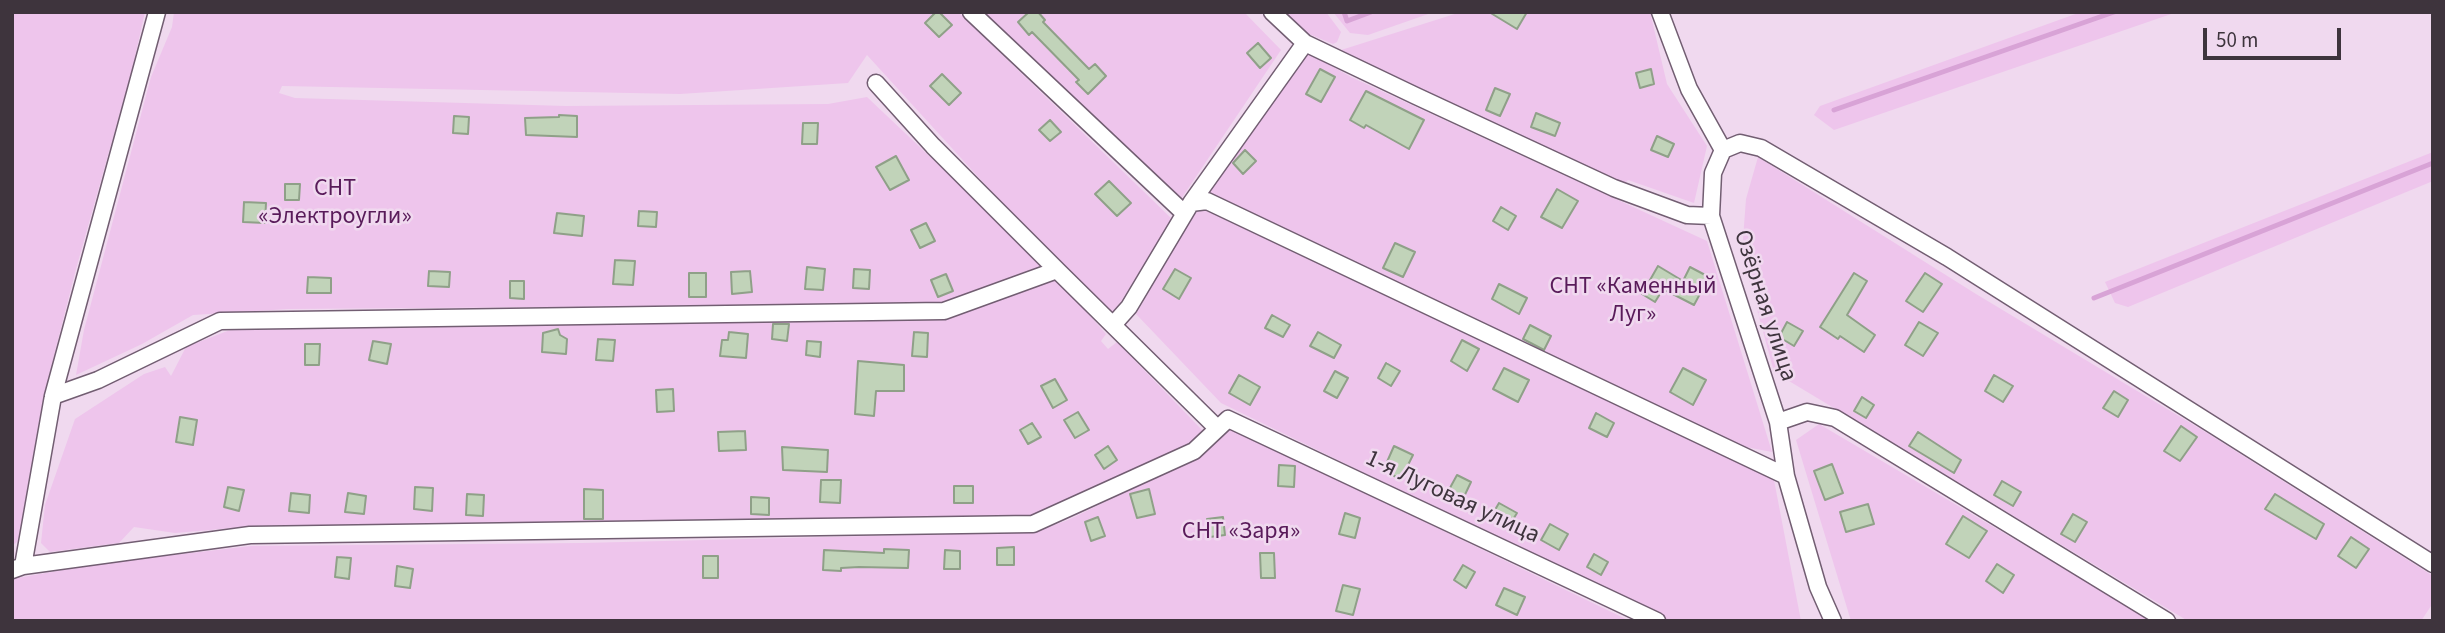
<!DOCTYPE html>
<meta charset="utf-8">
<style>
body{margin:0}
#map{position:relative;width:2445px;height:633px;overflow:hidden;background:#f0d9ef;font-family:"Source Sans 3",sans-serif}
canvas{display:block}
.frame{position:absolute;inset:0;border:14px solid #3e343d;pointer-events:none}
.scale{position:absolute;left:2203px;top:28px;width:138px;height:32px;box-sizing:border-box;border:4px solid #3e343d;border-top:0;padding-left:9px;font-size:21px;line-height:24px;white-space:nowrap;color:#3e343d;-webkit-text-stroke:5px #f0d9ef;paint-order:stroke}
</style>
<div id="map">
<canvas width="2445" height="633"></canvas>
<div class="frame"></div>
<div class="scale">50 m</div>
</div>
<script>
const g = document.querySelector('canvas').getContext('2d');
g.lineJoin = 'round';
function fillPath(path, color) { g.fillStyle = color; g.fill(path, 'evenodd'); }
const toPath = rows => new Path2D(rows.map(r => 'M' + r).join(''));
function stroke(path, color, width, dash) { g.strokeStyle = color; g.lineWidth = width; g.lineCap = dash ? 'butt' : 'round'; g.setLineDash(dash || []); g.stroke(path); }
function drawText(font, color, halo, rows, align = 'center') {
  g.font = font + ' "Source Sans 3",sans-serif'; g.lineWidth = 5; g.setLineDash([]); g.textBaseline = 'middle'; g.strokeStyle = halo; g.fillStyle = color; for (const [text, x, y, turn = 0] of rows) {
    g.save(); g.translate(x, y); g.rotate((+turn || 0) * Math.PI / 180); g.textAlign = isNaN(turn) ? turn : align; if (halo) g.strokeText(text, 0, 0); g.fillText(text, 0, 0); g.restore();
  }
}
fillPath(toPath([
 [12,12,145,12,132,70,76,269,43,399,18,541,12,546],
 [174,12,958,12,1172,219,1112,316,1053,259,867,55,848,83,680,94,282,86,279,93,295,98,566,106,828,104,867,97,1002,225,1040,266,937,304,288,309,193,315,142,344,76,375,84,330,151,77,172,27],
 [981,12,1244,12,1281,50,1181,199],
 [1280,12,1326,12,1341,32,1337,42,1333,44,1297,29],
 [1333,12,1434,12,1368,35,1350,33],
 [1461,12,1650,12,1667,84,1707,146,1694,203,1628,180,1624,184,1509,133,1338,51],
 [2081,12,2177,12,1834,130,1814,115,1820,106],
 [1305,51,1351,77,1707,241,1772,452,1725,443,1209,193],
 [2433,152,2433,181,2128,307,2115,303,2105,282],
 [1758,157,1976,294,2207,433,2433,576,2433,603,2421,621,2188,621,1774,372,1746,269,1743,239,1746,199],
 [1202,209,1629,409,1774,480,1801,621,1668,621,1221,403,1136,314,1194,214],
 [1057,278,1106,334,1101,341,1108,349,1117,342,1202,430,1193,442,1030,519,256,526,175,533,134,527,119,543,50,552,41,543,45,505,75,419,144,374,165,367,171,376,186,347,230,330,769,318,937,320],
 [1819,424,1926,487,2153,621,1851,621,1796,440],
 [1226,426,1630,621,12,621,12,579,96,564,251,546,582,543,1035,532,1068,520,1197,457]
]), '#eec5ec');
stroke(toPath([
 [1344,12,1347,21,1371,12],
 [1834,110,2114,12],
 [2094,298,2433,163]
]), '#d8a3d6', 5);
const building = toPath([
 [936,12,939,12,952,25,939,37,925,23,936,12],
 [1029,12,1038,12,1045,20,1043,22,1089,69,1095,64,1106,76,1088,94,1076,82,1079,80,1032,32,1029,35,1018,22,1029,12],
 [1489,12,1527,12,1517,29,1489,12],
 [1258,43,1271,58,1260,68,1247,53,1258,43],
 [1320,69,1335,77,1321,102,1306,94,1320,69],
 [1651,69,1654,84,1640,88,1636,73,1651,69],
 [942,74,961,93,949,105,930,86,942,74],
 [1495,88,1510,94,1500,116,1486,110,1495,88],
 [1366,91,1424,120,1409,149,1366,125,1364,128,1350,120,1366,91],
 [1536,113,1560,123,1555,136,1531,127,1536,113],
 [559,115,577,116,577,137,526,135,525,118,559,117,559,115],
 [454,116,469,117,468,134,453,133,454,116],
 [1050,120,1061,132,1050,141,1039,130,1050,120],
 [803,123,818,123,817,144,802,144,803,123],
 [1657,136,1674,144,1668,157,1651,150,1657,136],
 [1245,150,1256,161,1243,174,1233,163,1245,150],
 [896,156,909,180,890,190,876,167,896,156],
 [1109,181,1131,203,1117,216,1095,194,1109,181],
 [285,184,300,184,299,200,285,200,285,184],
 [1557,189,1578,201,1562,228,1541,217,1557,189],
 [244,202,266,203,265,223,243,222,244,202],
 [1501,207,1516,216,1508,230,1493,221,1501,207],
 [639,211,657,212,656,227,638,226,639,211],
 [557,213,584,216,582,236,554,233,557,213],
 [926,223,935,241,920,248,911,230,926,223],
 [1395,243,1415,252,1403,277,1383,268,1395,243],
 [615,260,635,261,633,285,613,284,615,260],
 [1658,266,1683,281,1690,267,1709,277,1694,305,1663,289,1655,302,1642,294,1658,266],
 [807,267,825,269,823,290,805,289,807,267],
 [854,269,870,270,869,289,853,288,854,269],
 [1175,269,1191,278,1179,299,1163,289,1175,269],
 [429,271,450,272,449,287,428,286,429,271],
 [750,271,752,292,732,294,731,272,750,271],
 [689,273,706,273,706,297,689,297,689,273],
 [1854,273,1867,281,1847,315,1875,335,1864,352,1840,336,1838,339,1820,327,1854,273],
 [1925,273,1942,284,1923,312,1906,301,1925,273],
 [946,274,953,291,938,297,931,280,946,274],
 [308,277,331,278,331,293,307,293,308,277],
 [510,281,524,281,524,299,510,298,510,281],
 [1499,284,1527,298,1519,314,1492,299,1499,284],
 [1272,315,1290,325,1283,337,1265,328,1272,315],
 [1787,322,1803,331,1794,346,1779,337,1787,322],
 [1919,322,1938,333,1923,356,1905,345,1919,322],
 [773,324,789,324,787,341,772,339,773,324],
 [1530,325,1551,336,1544,350,1523,339,1530,325],
 [558,329,560,335,567,339,566,354,542,352,543,333,558,329],
 [729,332,748,334,746,358,720,356,722,340,728,340,729,332],
 [914,332,928,333,927,357,912,356,914,332],
 [1318,332,1341,345,1334,358,1310,346,1318,332],
 [598,339,615,340,613,361,596,360,598,339],
 [1462,340,1479,349,1467,371,1451,361,1462,340],
 [373,341,391,344,387,364,369,360,373,341],
 [807,341,821,342,820,357,806,355,807,341],
 [305,344,320,344,319,365,305,365,305,344],
 [858,361,904,365,904,391,876,391,874,416,855,414,858,361],
 [1386,363,1400,371,1391,386,1378,378,1386,363],
 [1504,368,1529,380,1518,402,1493,389,1504,368],
 [1683,368,1706,380,1693,405,1670,392,1683,368],
 [1335,371,1348,378,1337,398,1324,391,1335,371],
 [1239,375,1260,387,1250,405,1229,393,1239,375],
 [1994,375,2013,386,2003,402,1985,391,1994,375],
 [1055,379,1067,400,1053,408,1041,386,1055,379],
 [673,389,674,411,657,412,656,390,673,389],
 [2114,391,2128,400,2118,417,2103,408,2114,391],
 [1862,397,1874,405,1866,418,1854,411,1862,397],
 [1078,412,1089,430,1075,438,1064,420,1078,412],
 [1596,413,1614,423,1607,437,1589,428,1596,413],
 [180,417,197,420,193,445,176,442,180,417],
 [1032,423,1041,437,1028,444,1020,430,1032,423],
 [2181,426,2197,437,2180,461,2164,451,2181,426],
 [745,431,746,450,719,451,718,432,745,431],
 [1918,432,1961,460,1954,473,1909,446,1918,432],
 [1108,446,1117,460,1104,469,1095,455,1108,446],
 [1394,446,1413,455,1401,479,1383,471,1394,446],
 [782,447,828,450,827,472,783,470,782,447],
 [1832,464,1843,493,1825,500,1814,471,1832,464],
 [1279,465,1295,466,1294,487,1278,486,1279,465],
 [1457,475,1471,482,1460,505,1445,497,1457,475],
 [821,480,841,480,840,503,820,502,821,480],
 [2002,481,2021,492,2013,506,1994,495,2002,481],
 [954,486,973,486,973,503,954,503,954,486],
 [228,487,244,490,239,511,224,507,228,487],
 [415,487,433,488,432,511,414,509,415,487],
 [584,489,603,490,603,519,584,519,584,489],
 [1149,489,1155,514,1137,518,1130,494,1149,489],
 [291,493,310,495,309,513,289,511,291,493],
 [348,493,366,496,364,514,345,512,348,493],
 [467,494,484,495,483,516,466,515,467,494],
 [2275,494,2324,524,2316,539,2265,509,2275,494],
 [751,497,769,498,769,515,751,514,751,497],
 [1499,503,1517,513,1509,526,1492,515,1499,503],
 [1868,504,1874,524,1846,532,1840,512,1868,504],
 [1345,513,1360,518,1355,538,1339,534,1345,513],
 [2073,514,2087,522,2075,542,2061,534,2073,514],
 [1963,516,1987,531,1969,558,1946,544,1963,516],
 [1098,517,1105,536,1091,541,1085,522,1098,517],
 [1223,517,1225,535,1210,537,1207,519,1223,517],
 [1550,524,1568,534,1559,550,1541,540,1550,524],
 [2351,537,2369,549,2356,568,2338,556,2351,537],
 [1014,547,1014,565,997,565,997,548,1014,547],
 [884,549,909,550,908,568,859,567,841,568,841,571,823,570,824,550,884,553,884,549],
 [945,550,960,551,960,569,944,569,945,550],
 [1260,553,1274,553,1275,578,1261,578,1260,553],
 [1594,554,1608,562,1601,575,1587,567,1594,554],
 [703,556,718,556,718,578,703,578,703,556],
 [337,557,351,558,349,579,335,577,337,557],
 [1997,564,2014,575,2003,593,1986,581,1997,564],
 [1463,565,1475,572,1466,588,1454,580,1463,565],
 [397,566,413,569,410,588,395,586,397,566],
 [1343,585,1360,589,1353,615,1336,611,1343,585],
 [1504,588,1525,597,1517,615,1496,605,1504,588]
]);
fillPath(building, '#c1d3b9');
stroke(building, '#8fa088', 2);
const street = toPath([
 [971,12,1184,213],
 [1272,12,1305,43,1416,96,1614,188,1687,215,1711,216],
 [1660,12,1689,89,1723,150],
 [876,83,933,146,1057,270],
 [1723,150,1740,143,1761,148,1947,257,2433,564],
 [1723,150,1713,173,1711,216,1778,422,1786,476,1818,587,1833,621],
 [1191,203,1305,43],
 [1113,325,1129,307,1191,203,1207,201,1786,476],
 [53,396,98,380,220,321,944,311,1057,270,1216,427],
 [1778,422,1807,412,1835,418,2167,621],
 [23,566,250,535,1033,524,1194,451,1228,419,1657,621],
 [12,570,23,566,53,396,157,12]
]);
stroke(street, '#725e72', 19);
stroke(street, '#fff', 16);
drawText('24px', '#591b5a', '#f0d9ef', [
 ["СНТ",335,190],
 ["«Электроугли»",335,218],
 ["СНТ «Каменный",1633,288],
 ["Луг»",1633,316],
 ["СНТ «Заря»",1241,533]
]);
drawText('24px', '#3e343d', '#f0d9ef', [
 ["Озёрная улица",1764,306,72],
 ["1-я Луговая улица",1452,498,25]
]);
</script>
